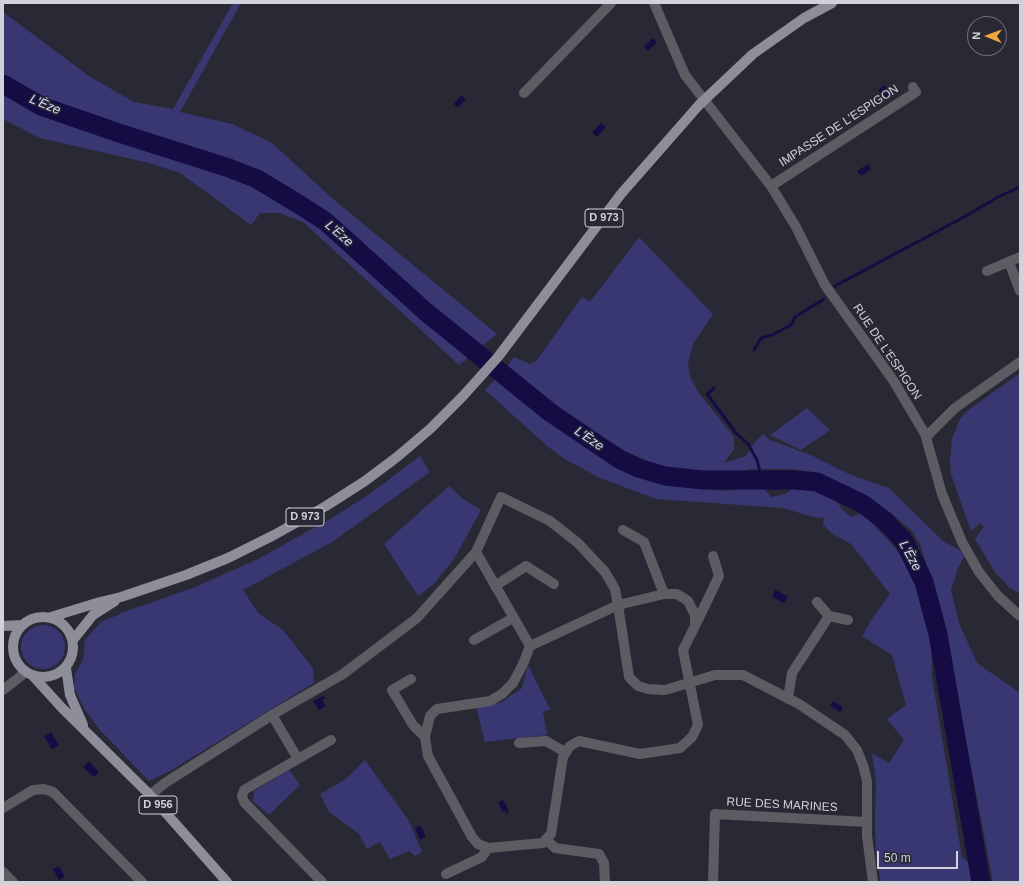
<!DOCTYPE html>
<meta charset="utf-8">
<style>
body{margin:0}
#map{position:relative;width:1023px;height:885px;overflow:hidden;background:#282934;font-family:Helvetica,sans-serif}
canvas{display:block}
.frame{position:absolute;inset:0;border:4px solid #d1d2d9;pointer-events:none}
.north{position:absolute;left:967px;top:16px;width:40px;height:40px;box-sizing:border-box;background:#282934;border:1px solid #6c6d76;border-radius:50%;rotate:271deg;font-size:11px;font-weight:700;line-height:16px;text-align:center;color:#d1d2d9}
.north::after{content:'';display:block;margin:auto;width:14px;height:18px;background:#f0a63f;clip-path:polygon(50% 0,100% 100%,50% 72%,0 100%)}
.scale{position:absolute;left:877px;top:851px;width:81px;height:18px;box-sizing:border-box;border:2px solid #d1d2d9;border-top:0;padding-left:5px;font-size:12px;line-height:14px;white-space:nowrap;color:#d1d2d9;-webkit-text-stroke:3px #282934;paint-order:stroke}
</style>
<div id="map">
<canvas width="1023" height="885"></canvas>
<div class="frame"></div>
<div class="north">N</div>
<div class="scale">50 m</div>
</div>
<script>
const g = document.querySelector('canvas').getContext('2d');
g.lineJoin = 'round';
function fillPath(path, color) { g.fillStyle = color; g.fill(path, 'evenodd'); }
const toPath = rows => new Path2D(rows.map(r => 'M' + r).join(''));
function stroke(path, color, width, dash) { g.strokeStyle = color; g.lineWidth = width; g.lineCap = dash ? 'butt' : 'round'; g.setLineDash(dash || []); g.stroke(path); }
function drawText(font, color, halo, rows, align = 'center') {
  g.font = font + ' Helvetica,sans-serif'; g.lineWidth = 3; g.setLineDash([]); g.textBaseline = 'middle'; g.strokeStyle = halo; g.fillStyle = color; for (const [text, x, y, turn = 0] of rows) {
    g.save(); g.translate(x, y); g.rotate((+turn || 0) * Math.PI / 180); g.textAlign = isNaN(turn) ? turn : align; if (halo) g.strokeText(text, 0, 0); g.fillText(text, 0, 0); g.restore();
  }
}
fillPath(toPath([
 [233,3,241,3,180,112,232,124,272,143,333,199,497,334,459,365,303,222,279,213,260,213,251,225,180,173,149,163,40,138,3,119,3,12,89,76,134,102,173,109],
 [639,237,713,314,693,344,688,363,690,377,699,393,734,437,734,449,724,463,746,456,753,444,763,434,770,440,811,455,851,475,889,488,943,541,961,551,964,557,958,568,951,590,959,623,977,663,1020,693,1020,882,993,882,940,605,920,544,911,530,891,513,848,486,812,472,792,469,751,469,706,477,689,476,662,467,627,452,596,433,505,369,514,357,530,364,536,361,582,297,590,302],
 [1020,373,1020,594,1009,587,995,572,975,539,984,527,980,523,971,531,951,474,950,460,952,439,960,419,967,411],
 [497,377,592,449,627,470,670,483,723,491,763,487,771,497,785,494,794,487,815,487,834,498,843,510,851,517,862,513,892,544,906,562,920,589,931,641,932,678,962,857,968,862,972,882,881,882,876,859,875,820,876,782,872,753,889,763,904,740,887,719,906,705,892,655,862,636,873,617,890,594,851,544,833,534,823,525,824,518,813,517,783,508,656,499,600,478,566,460,547,446,485,390],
 [807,408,830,430,801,450,770,435],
 [420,456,430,472,332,542,243,590,258,613,283,630,313,668,314,683,170,771,149,781,100,730,85,710,74,688,75,674,83,660,85,640,101,622,127,611,195,587,258,559,332,518,371,493],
 [449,486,463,499,481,510,454,559,434,584,418,596,384,544],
 '21 647a22 22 0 1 1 44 0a22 22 0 1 1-44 0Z',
 [528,665,550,709,543,712,547,735,485,742,476,707,500,703,522,688],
 [365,760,409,821,422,852,415,856,409,851,390,859,380,842,367,849,359,834,329,812,320,794,346,779],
 [289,770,300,785,269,815,253,801,254,791]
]), '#383771');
fillPath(toPath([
 [653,38,657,42,648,51,644,47],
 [885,85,891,94,890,97,885,99,878,90],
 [461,95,466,99,458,108,454,104],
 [601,123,606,127,597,137,592,132],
 [868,164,871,169,861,176,857,171],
 [775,590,788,596,784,603,772,597],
 [323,696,325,698,322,700,326,706,319,710,313,701],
 [834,701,843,708,840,712,830,705],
 [51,732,59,745,52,749,44,736],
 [89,761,99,772,94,777,83,767],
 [503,800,508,809,508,815,506,811,503,812,498,802],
 [420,825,426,836,420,840,415,828],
 [59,866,65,877,59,880,53,869]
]), '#150c44');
stroke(toPath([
 [835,286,964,217,998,197,1020,187],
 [754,350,761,338,772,335,791,325,795,317,824,299],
 [714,388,707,394,736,433,748,444,757,460,762,480]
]), '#150c44', 3);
stroke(toPath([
 [3,84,41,106,119,133,229,168,257,179,300,205,325,221,426,312,551,413,619,459,638,468,665,476,703,480,795,480,817,482,863,504,884,520,904,541,924,582,938,634,981,882]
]), '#150c44', 19);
stroke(toPath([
 [654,3,685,75,771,186,796,227,825,285,893,380,925,434,942,494,962,542,979,572,998,596,1020,616],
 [524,93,611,3],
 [771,186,916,92,913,87],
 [1009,262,1020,291],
 [987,271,1020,257],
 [927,436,955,408,1020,362],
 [623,530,644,542,664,594],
 [476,552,530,646,523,664,513,683,502,694,490,701,437,709,430,716,425,737,428,756,472,837,478,844,488,848,543,843,546,839,551,834,563,757,570,746,579,741,640,754,680,748,692,737,698,725,683,650,695,626,695,615,688,601,677,594,664,594,618,605,530,646],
 [495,586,526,566,554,584],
 [817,602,829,616,848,620],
 [696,624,719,576,713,556],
 [474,640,513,618],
 [411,679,392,690,413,725,425,737],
 [3,690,26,672],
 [788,699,792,673,829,616],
 [272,715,298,759],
 [519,743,546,741,565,752],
 [150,795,165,783,272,715,343,674,417,618,476,552,501,497,550,521,578,543,605,572,615,589,618,605,629,677,638,686,648,689,665,690,715,675,743,675,799,704,845,735,857,750,863,765,867,781,867,836,873,882],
 [3,808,33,790,44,789,53,792,142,882],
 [546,839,555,848,599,854,604,863,605,882],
 [3,872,13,882],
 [446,874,482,857,488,848],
 [322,882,244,802,242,796,244,790,331,740],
 [713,882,715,814,867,822]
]), '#5c5c62', 10);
stroke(toPath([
 '13 647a30 30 0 1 1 60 0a30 30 0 1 1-60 0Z',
 [51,617,100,602,121,597,186,575,228,558,274,535,326,506,365,481,397,457,430,429,463,396,498,357,621,194,699,105,753,54,804,18,832,3],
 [3,626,22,625],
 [73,640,93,615,115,601],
 [66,668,70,695,83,725],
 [33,676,62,708,150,795,227,882]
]), '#8d8e99', 10);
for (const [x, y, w] of [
 [604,218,38],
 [305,517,38],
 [158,805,38]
]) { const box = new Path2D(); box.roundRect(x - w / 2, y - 9, w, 18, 3); g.fillStyle = '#282934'; g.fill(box); stroke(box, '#d1d2d9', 1); }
drawText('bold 11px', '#d1d2d9', null, [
 ["D 973",604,218],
 ["D 973",305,517],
 ["D 956",158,805]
]);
drawText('12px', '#d1d2d9', '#282934', [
 ["IMPASSE DE L'ESPIGON",839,126,-33],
 ["RUE DE L'ESPIGON",887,352,56],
 ["RUE DES MARINES",782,805,3]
]);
drawText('italic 13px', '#d3d7fc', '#282934', [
 ["L'Èze",45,105,23],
 ["L'Èze",339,234,41],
 ["L'Èze",589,439,34],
 ["L'Èze",910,556,61]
]);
</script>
